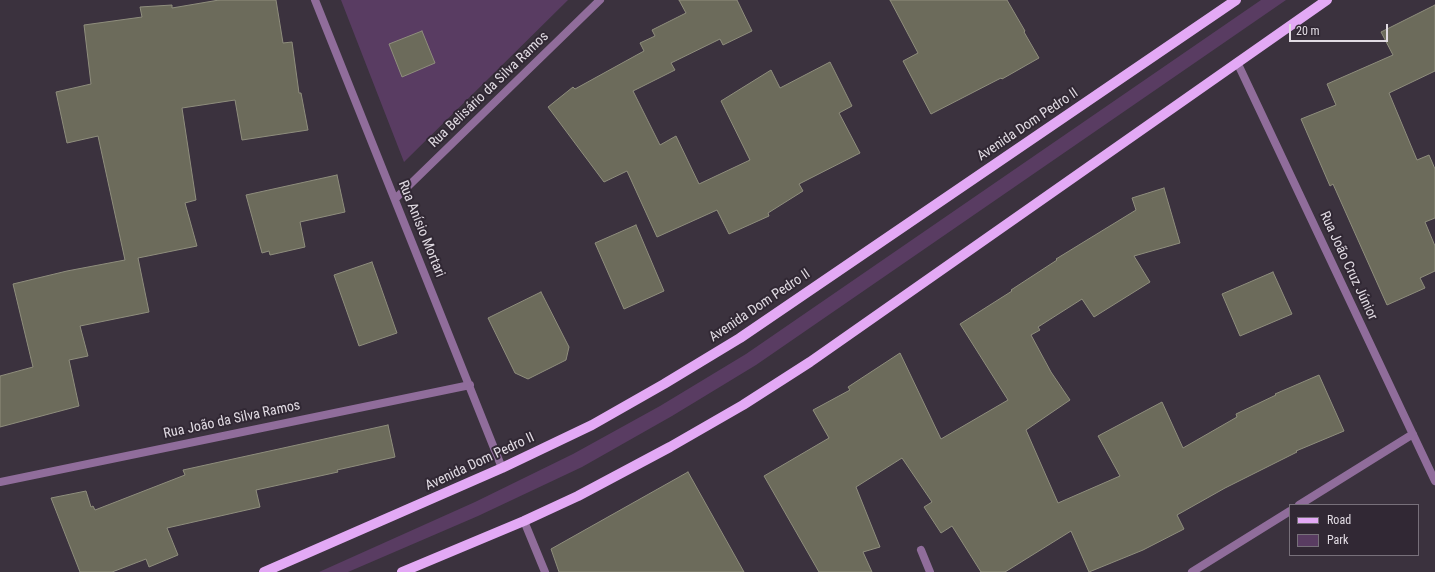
<!DOCTYPE html>
<meta charset="utf-8">
<style>
body{margin:0}
#map{position:relative;width:1435px;height:572px;overflow:hidden;background:#3b323e;font-family:"Roboto Condensed",sans-serif}
canvas{display:block}
.legend{position:absolute;left:1289px;top:504px;width:130px;height:52px;box-sizing:border-box;background:#312834;border:1px solid #77707a;margin:0;padding:5px 7px;list-style:none;font-size:12px;color:#e1dbe3}
.legend li{display:flex;align-items:center;gap:8px;height:20px}
.legend b{width:20px;border:1px solid #77707a}
.scale{position:absolute;left:1289px;top:24px;width:99px;height:18px;box-sizing:border-box;border:2px solid #e1dbe3;border-top:0;padding-left:5px;font-size:12px;line-height:14px;white-space:nowrap;color:#e1dbe3;-webkit-text-stroke:3px #312834;paint-order:stroke}
</style>
<div id="map">
<canvas width="1435" height="572"></canvas>
<ul class="legend">
<li><b style="height:5px;background:#e3a9f5"></b>Road</li>
<li><b style="height:11px;background:#593c62"></b>Park</li>
</ul>
<div class="scale">20 m</div>
</div>
<script>
const g = document.querySelector('canvas').getContext('2d');
g.lineJoin = 'round';
function fillPath(path, color) { g.fillStyle = color; g.fill(path, 'evenodd'); }
const toPath = rows => new Path2D(rows.map(r => 'M' + r).join(''));
function stroke(path, color, width, dash) { g.strokeStyle = color; g.lineWidth = width; g.lineCap = dash ? 'butt' : 'round'; g.setLineDash(dash || []); g.stroke(path); }
function drawText(font, color, halo, rows, align = 'center') {
  g.font = font + ' "Roboto Condensed",sans-serif'; g.lineWidth = 4; g.setLineDash([]); g.textBaseline = 'middle'; g.strokeStyle = halo; g.fillStyle = color; for (const [text, x, y, turn = 0] of rows) {
    g.save(); g.translate(x, y); g.rotate((+turn || 0) * Math.PI / 180); g.textAlign = isNaN(turn) ? turn : align; if (halo) g.strokeText(text, 0, 0); g.fillText(text, 0, 0); g.restore();
  }
}
fillPath(toPath([
 [341,0,568,0,404,162],
 [1261,0,1286,0,756,365,672,416,582,467,478,516,348,572,319,572,475,502,573,454,660,406,746,354]
]), '#593c62');
const building = toPath([
 [219,0,276,0,283,43,292,42,299,93,301,93,308,130,242,140,235,100,182,108,196,200,185,203,197,246,138,258,149,312,80,326,88,356,69,360,79,406,0,427,0,376,33,367,13,284,67,271,125,260,98,136,67,143,56,92,91,84,84,25,142,17,140,7,172,5,172,8,219,0],
 [679,0,737,0,752,31,723,45,720,39,671,63,675,70,633,91,660,145,676,136,699,184,750,160,721,101,771,70,780,88,830,62,852,106,839,113,860,153,799,184,803,191,768,213,769,216,729,234,717,210,657,237,627,171,604,182,548,107,573,87,575,89,644,51,640,43,655,36,652,30,686,13,679,0],
 [890,0,1007,0,1025,31,1024,32,1039,58,1002,79,1001,78,931,114,903,61,918,53,890,0],
 [1435,5,1435,71,1389,93,1417,160,1429,155,1435,169,1435,218,1425,222,1435,246,1435,271,1420,278,1425,288,1387,305,1333,184,1330,186,1301,119,1336,105,1327,84,1393,55,1381,32,1435,5],
 [422,31,435,63,402,77,389,44,422,31],
 [337,175,345,212,300,222,305,247,270,255,269,251,262,253,246,195,337,175],
 [1164,188,1180,243,1134,256,1150,282,1094,317,1082,299,1038,327,1040,330,1031,335,1051,372,1070,400,1026,430,1058,503,1120,476,1098,436,1162,402,1183,448,1237,417,1236,414,1276,395,1275,394,1319,375,1344,431,1296,451,1297,452,1225,488,1177,515,1184,529,1143,550,1089,572,1071,531,1005,572,981,572,952,526,941,533,924,507,932,502,902,458,856,487,880,547,863,552,872,572,819,572,764,476,829,438,813,410,850,390,848,387,900,353,941,439,1008,400,960,324,1012,291,1011,290,1057,260,1056,259,1136,210,1132,198,1164,188],
 [636,225,664,291,624,309,595,243,636,225],
 [372,262,397,333,359,346,334,275,372,262],
 [1273,272,1292,314,1240,336,1222,294,1273,272],
 [541,292,569,347,566,360,528,379,515,373,488,318,541,292],
 [388,425,395,457,337,470,338,472,256,490,260,507,167,528,178,555,149,567,146,559,112,572,80,572,51,498,86,491,91,507,93,506,95,510,185,475,183,470,388,425],
 [688,472,744,572,559,572,551,549,688,472]
]);
fillPath(building, '#6c6b5b');
stroke(building, '#8f8e7d', 1);
stroke(toPath([
 [315,0,502,468],
 [1237,62,1435,481],
 [395,199,600,0],
 [0,482,470,385],
 [1299,505,1413,434],
 [524,521,545,572],
 [921,550,930,572],
 [1192,572,1290,511]
]), '#906d9b', 8);
stroke(toPath([
 [264,572,502,468,592,425,664,384,740,338,1236,0],
 [402,572,524,521,578,496,670,447,743,405,810,362,1327,0]
]), '#e3a9f5', 10);
drawText('14px', '#e1dbe3', '#312834', [
 ["Rua Belisário da Silva Ramos",489,90,-44],
 ["Avenida Dom Pedro II",1028,125,-34],
 ["Rua Anísio Mortari",421,229,68],
 ["Rua João Cruz Júnior",1348,266,65],
 ["Avenida Dom Pedro II",760,306,-34],
 ["Rua João da Silva Ramos",232,420,-12],
 ["Avenida Dom Pedro II",480,462,-25]
]);
</script>
